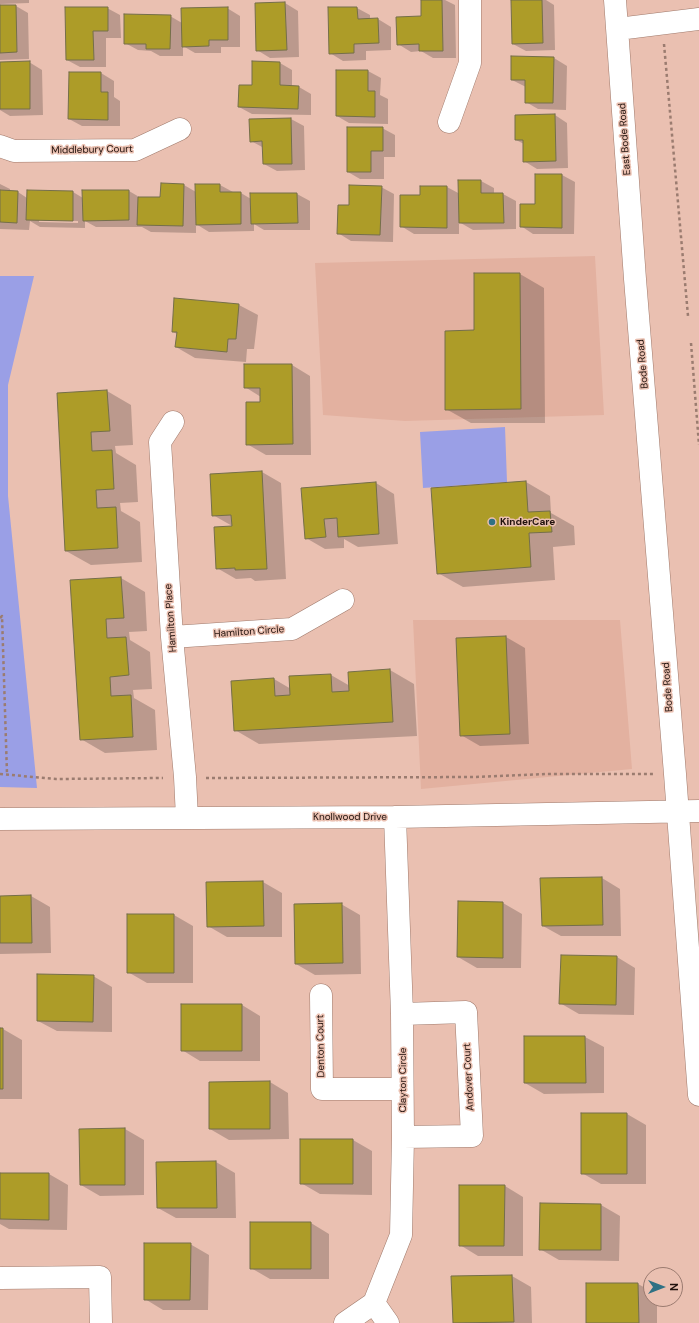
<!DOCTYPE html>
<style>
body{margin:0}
#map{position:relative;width:699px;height:1323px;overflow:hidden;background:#eac0b1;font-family:"DM Sans",sans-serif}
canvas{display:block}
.north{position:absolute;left:643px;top:1267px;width:40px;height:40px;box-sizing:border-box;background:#eac0b1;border:1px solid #9a7a6f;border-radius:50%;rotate:90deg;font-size:11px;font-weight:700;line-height:16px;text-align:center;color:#21120d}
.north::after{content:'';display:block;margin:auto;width:14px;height:18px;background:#307184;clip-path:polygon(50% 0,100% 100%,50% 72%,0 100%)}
</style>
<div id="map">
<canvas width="699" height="1323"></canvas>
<div class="north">N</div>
</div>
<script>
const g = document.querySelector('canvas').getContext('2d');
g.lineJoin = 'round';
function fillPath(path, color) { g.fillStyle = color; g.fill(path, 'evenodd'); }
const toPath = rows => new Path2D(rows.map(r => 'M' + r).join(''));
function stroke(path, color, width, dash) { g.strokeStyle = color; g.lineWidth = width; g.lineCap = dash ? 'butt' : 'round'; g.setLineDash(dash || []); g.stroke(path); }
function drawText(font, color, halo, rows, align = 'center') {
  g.font = font + ' "DM Sans",sans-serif'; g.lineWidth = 3; g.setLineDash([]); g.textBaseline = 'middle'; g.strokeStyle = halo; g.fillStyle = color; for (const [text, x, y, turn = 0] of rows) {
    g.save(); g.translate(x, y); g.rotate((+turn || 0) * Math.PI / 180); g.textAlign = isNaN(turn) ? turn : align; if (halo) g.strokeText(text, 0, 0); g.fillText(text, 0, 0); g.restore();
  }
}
fillPath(toPath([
 [595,256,604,415,405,421,323,415,315,263],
 [413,620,620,620,632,769,421,789]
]), '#e3b1a0');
fillPath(toPath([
 [0,276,34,276,8,385,8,496,37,788,0,787],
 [505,427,507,482,423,488,420,432]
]), '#9a9fe6');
fillPath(toPath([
 [0,0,29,0,29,3,0,4],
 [422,0,445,0,455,5,456,58,433,58,421,51,411,52,398,44,422,17],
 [512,0,546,0,554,5,555,50,526,51,513,44],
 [285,3,298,11,299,57,270,58,257,50],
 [0,6,16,6,28,13,29,59,0,60],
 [107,8,120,15,121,38,106,38,106,67,80,67,67,60],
 [227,8,240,16,240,47,221,47,221,53,195,53,183,46,183,56,160,56,151,51,138,50,125,43,170,16,182,23],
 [329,8,357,8,370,15,370,19,378,19,391,27,391,50,366,51,366,60,343,61,330,53],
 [554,58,567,66,566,110,538,109,526,102,526,87,512,80],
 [29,62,42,70,43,115,10,116,0,110,0,63],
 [280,63,292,70,292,86,299,87,311,94,311,115,252,114,239,107,253,86],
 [368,71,381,78,380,95,388,99,388,124,349,123,337,116],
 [70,73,101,73,114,81,114,97,120,101,120,126,82,126,69,119],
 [555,115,567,123,568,168,537,169,524,161,524,144,516,140],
 [291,119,304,126,305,170,277,171,264,164,264,148,251,141],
 [382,128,395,135,395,157,384,157,384,179,360,179,348,172],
 [536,175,562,175,575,182,574,234,533,234,521,226,536,205],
 [481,181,494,188,494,194,503,194,516,201,516,229,473,230,459,222,459,234,414,234,401,226,421,196,447,187,460,194],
 [0,184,10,189,10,192,18,192,27,198,28,191,73,192,83,198,129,191,141,198,161,198,184,185,196,192,196,185,220,185,233,192,241,193,251,199,297,194,310,201,310,230,264,230,254,224,254,231,209,232,196,224,196,233,151,232,142,227,96,227,85,221,85,228,40,227,30,221,29,230,0,229],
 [39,220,78,221,78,223,39,222],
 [381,187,394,194,393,242,351,241,338,233],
 [475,274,520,274,544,288,545,423,471,423,446,409,475,331],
 [239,305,258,315,254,349,247,349,246,362,195,358,176,347,177,334,173,332],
 [292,365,310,376,311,455,266,455,247,444,261,403,261,397,245,387],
 [107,391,131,405,133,445,115,446,116,453,136,465,138,502,120,503,121,511,140,522,142,562,91,565,66,551,58,394],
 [262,472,281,483,286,579,255,581,251,578,236,579,217,568,234,527,213,515],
 [526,482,550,496,551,513,574,526,575,545,553,547,555,580,463,587,438,573],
 [376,483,394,494,398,544,358,547,344,539,344,548,325,549,306,538,302,488],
 [121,578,145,592,147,631,129,632,130,640,150,652,152,689,133,690,134,698,155,710,157,750,105,753,81,739,71,581],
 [506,637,525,648,529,744,480,746,461,735,458,639],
 [390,670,414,684,417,736,259,744,235,730,274,679,291,689,331,675,350,686],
 [602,878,620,889,621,936,561,936,543,926],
 [263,882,282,893,282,937,227,937,208,926],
 [31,896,50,907,51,953,0,954,0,897],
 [459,902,503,903,522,914,521,968,477,968,458,957],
 [341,904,360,915,361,974,315,975,296,964],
 [128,915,174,915,193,926,193,983,147,983,128,972],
 [617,957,635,968,634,1015,579,1014,560,1003],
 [93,976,112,987,112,1032,57,1031,38,1021],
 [242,1005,260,1016,260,1061,200,1061,182,1050],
 [0,1029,3,1029,22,1040,22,1099,0,1099],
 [585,1037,604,1047,604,1093,544,1094,525,1083],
 [270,1082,288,1093,289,1139,229,1140,210,1129],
 [582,1114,627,1114,646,1125,646,1184,601,1184,582,1173],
 [125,1129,144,1140,144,1195,100,1196,81,1185],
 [353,1140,372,1151,372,1195,320,1194,301,1183],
 [216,1162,235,1173,236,1218,176,1218,158,1208,157,1163],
 [0,1174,49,1174,68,1185,67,1230,9,1229,0,1224],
 [505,1186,523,1197,523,1256,478,1256,460,1245],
 [541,1204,601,1205,620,1216,619,1261,559,1260,540,1249],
 [311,1223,329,1234,329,1279,270,1279,251,1268],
 [190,1244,209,1255,208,1310,163,1310,145,1299],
 [512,1276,531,1287,532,1323,454,1323,452,1277],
 [587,1284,638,1284,651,1291,651,1299,657,1299,657,1323,587,1323]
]), '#0003');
const building = toPath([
 [421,0,442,0,443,51,419,51,419,44,397,45,396,17,421,16,421,0],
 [511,0,542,0,543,43,512,44,511,0],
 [285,2,287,50,256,51,255,3,285,2],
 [0,5,16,5,17,52,0,53,0,5],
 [65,7,108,7,108,31,93,31,94,60,66,60,65,7],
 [228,7,228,40,209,40,209,46,182,47,181,8,228,7],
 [328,7,357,7,358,19,378,18,379,43,354,44,354,53,329,54,328,7],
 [124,14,171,15,170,49,146,49,146,44,124,44,124,14],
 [511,56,554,57,553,103,525,103,525,80,511,80,511,56],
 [30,61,30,109,0,109,0,62,30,61],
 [252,61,280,62,280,85,299,86,298,109,238,107,239,85,252,85,252,61],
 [336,70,368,70,368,91,375,91,375,117,336,116,336,70],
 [69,72,101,72,101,92,108,92,108,120,68,119,69,72],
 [555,114,556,161,523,162,523,140,515,140,515,115,555,114],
 [291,118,292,164,263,164,262,141,250,142,249,119,291,118],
 [347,127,383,127,383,151,371,151,371,172,347,172,347,127],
 [535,174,562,174,562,228,520,227,520,204,535,204,535,174],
 [458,180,481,180,481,193,503,193,504,223,459,223,458,180],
 [161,183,184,184,183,226,137,225,138,197,160,197,161,183],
 [195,184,220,184,220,192,241,192,241,224,196,225,195,184],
 [349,185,382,186,380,235,337,234,338,205,349,205,349,185],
 [420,186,447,186,447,228,400,227,400,195,420,195,420,186],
 [0,190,18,191,17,223,0,222,0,190],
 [27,190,73,191,73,221,26,220,27,190],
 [82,190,129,190,129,220,83,221,82,190],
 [250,193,297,193,298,223,251,224,250,193],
 [474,273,520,273,521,409,445,410,445,331,474,330,474,273],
 [174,298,239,304,236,339,228,339,227,352,175,347,177,332,172,332,174,298],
 [244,364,292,364,293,444,246,445,246,402,260,402,260,388,244,388,244,364],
 [107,390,110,431,91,432,92,451,112,450,114,489,96,490,97,508,116,507,118,548,65,551,57,393,107,390],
 [262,471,267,569,235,570,235,568,216,569,214,527,232,526,231,515,212,516,210,474,262,471],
 [526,481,528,512,550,511,552,532,529,533,531,567,437,574,431,488,526,481],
 [376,482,379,534,338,537,337,518,324,519,326,537,305,539,301,488,376,482],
 [121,577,124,618,106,619,107,638,126,637,129,675,110,677,111,696,131,695,133,737,80,740,70,580,121,577],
 [506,636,510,734,460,736,456,638,506,636],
 [390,669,393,722,234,731,231,681,274,678,275,696,290,695,289,676,331,674,332,692,349,691,348,672,390,669],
 [602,877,603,925,542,926,540,878,602,877],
 [263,881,264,926,207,927,206,882,263,881],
 [31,895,32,943,0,943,0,896,31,895],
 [458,901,503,902,503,958,457,957,458,901],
 [342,903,343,963,295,964,294,904,342,903],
 [127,914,174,914,174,973,127,973,127,914],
 [561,955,617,956,616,1005,559,1004,561,955],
 [37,974,94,975,93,1022,37,1021,37,974],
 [181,1004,242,1004,242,1051,181,1051,181,1004],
 [0,1028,3,1028,3,1089,0,1089,0,1028],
 [524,1036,585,1036,586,1083,524,1083,524,1036],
 [270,1081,270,1129,209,1129,209,1082,270,1081],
 [581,1113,627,1113,627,1174,581,1174,581,1113],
 [125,1128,125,1185,80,1185,79,1129,125,1128],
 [300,1139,353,1139,353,1184,300,1184,300,1139],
 [216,1161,217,1208,157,1208,156,1162,216,1161],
 [0,1173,49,1173,49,1220,0,1219,0,1173],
 [459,1185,505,1185,504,1246,459,1246,459,1185],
 [540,1203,601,1204,601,1250,539,1250,540,1203],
 [250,1222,311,1222,311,1269,250,1269,250,1222],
 [144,1243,191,1243,190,1300,144,1300,144,1243],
 [512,1275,514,1322,453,1323,451,1276,512,1275],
 [586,1283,638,1283,639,1323,586,1323,586,1283]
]);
fillPath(building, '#ad9c28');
stroke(building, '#746e4a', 1);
const minor = toPath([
 [615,0,635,279,675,774,699,1095],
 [618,29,699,19],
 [449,122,470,63,470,0],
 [0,146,14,151,135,150,180,129],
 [173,422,160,442,172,637,185,777,187,818],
 [172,637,292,629,343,600],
 [0,819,395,817,699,811],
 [321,995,322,1089,402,1089],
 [402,1014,466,1012,472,1136,403,1137],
 [0,1278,100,1277,101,1323],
 [374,1303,388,1323],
 [345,1323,374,1303,401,1235,403,1137,402,1014,395,817]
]);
stroke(minor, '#9f796b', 23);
stroke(toPath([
 [664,44,688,316],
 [691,343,699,445],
 [0,618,2,616,7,774],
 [0,774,56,779,163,778],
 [206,778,474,777,546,774,653,774]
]), '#9b7c70', 2.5, [3, 3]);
stroke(minor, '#fff', 22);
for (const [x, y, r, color] of [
 [492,522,4,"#307184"]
]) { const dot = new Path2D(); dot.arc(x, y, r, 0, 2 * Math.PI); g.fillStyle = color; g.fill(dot); stroke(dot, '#eac0b1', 1.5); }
drawText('10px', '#21120d', '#eac0b1', [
 ["East Bode Road",625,139,-94],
 ["Middlebury Court",92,150,-1],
 ["Bode Road",643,364,-95],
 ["Hamilton Place",171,618,-94],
 ["Hamilton Circle",249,632,-4],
 ["Bode Road",668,687,-94],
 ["Knollwood Drive",350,817],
 ["Denton Court",321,1046,-91],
 ["Andover Court",469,1077,-93],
 ["Clayton Circle",403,1080,-90]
]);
drawText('bold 10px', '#21120d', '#eac0b1', [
 ["KinderCare",500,522]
], 'left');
</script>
